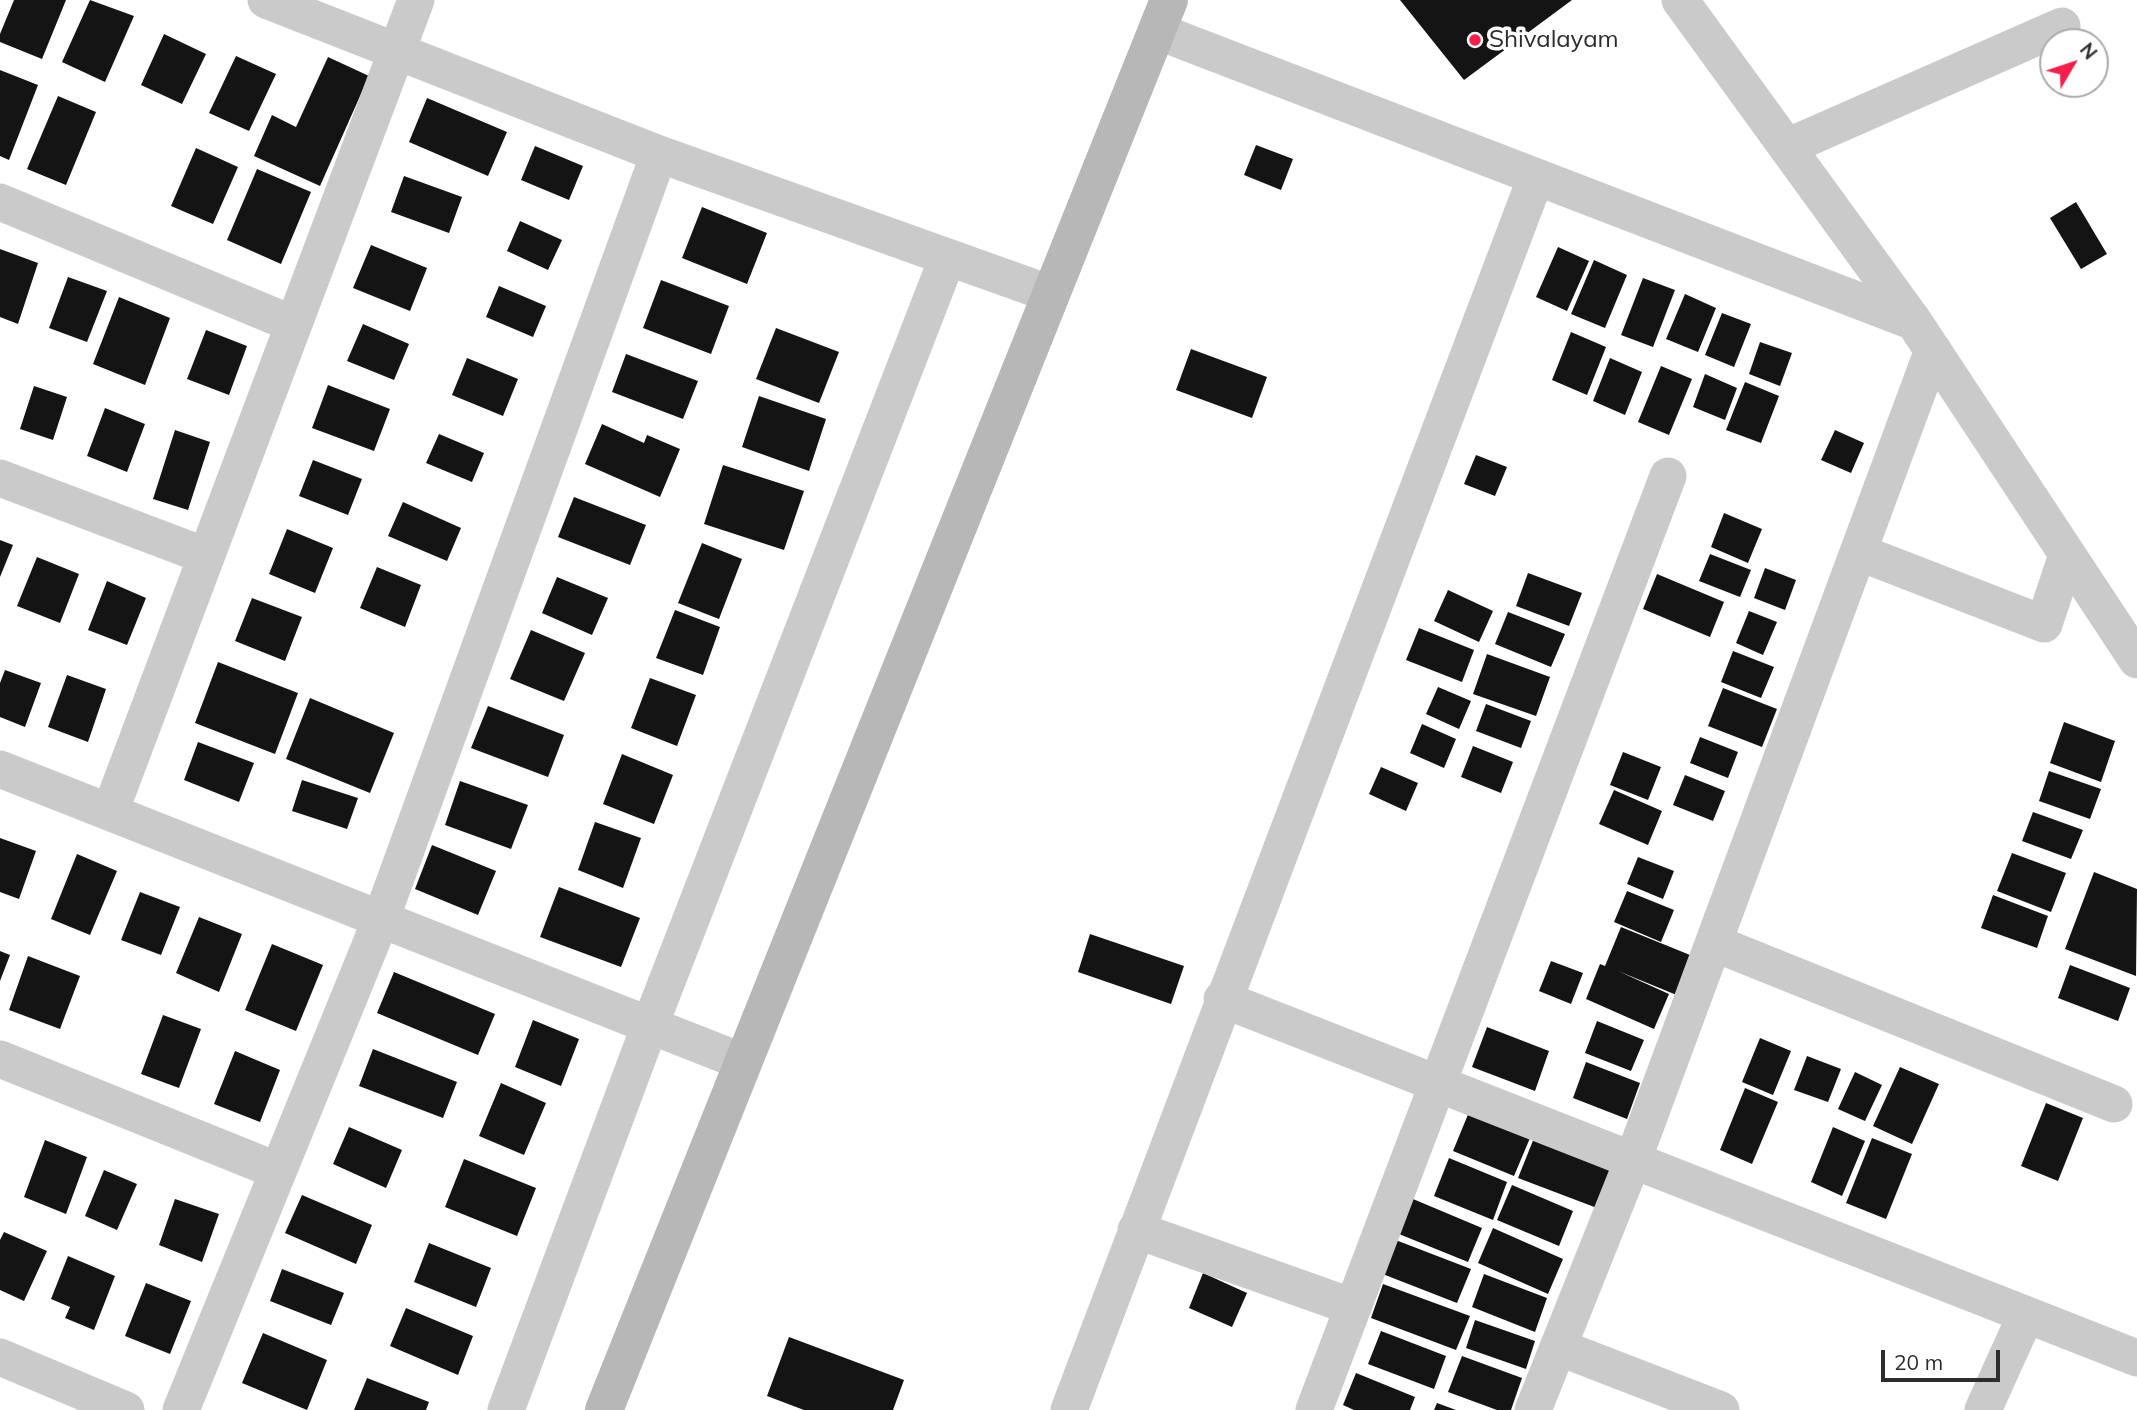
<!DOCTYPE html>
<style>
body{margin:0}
#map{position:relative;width:2137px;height:1410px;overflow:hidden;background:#fff;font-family:Mulish,sans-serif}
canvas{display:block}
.north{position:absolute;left:2039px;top:28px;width:70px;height:70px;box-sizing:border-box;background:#fff;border:2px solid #ababab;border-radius:50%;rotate:51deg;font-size:19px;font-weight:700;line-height:28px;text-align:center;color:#2d2d2d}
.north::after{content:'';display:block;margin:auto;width:24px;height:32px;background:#f61e4b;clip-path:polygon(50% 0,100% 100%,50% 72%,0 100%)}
.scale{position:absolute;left:1881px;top:1350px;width:119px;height:32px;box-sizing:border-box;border:4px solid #2d2d2d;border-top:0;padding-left:9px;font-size:21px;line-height:24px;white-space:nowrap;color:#2d2d2d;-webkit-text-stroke:5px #fff;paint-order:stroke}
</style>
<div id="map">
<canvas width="2137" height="1410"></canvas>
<div class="north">N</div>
<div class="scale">20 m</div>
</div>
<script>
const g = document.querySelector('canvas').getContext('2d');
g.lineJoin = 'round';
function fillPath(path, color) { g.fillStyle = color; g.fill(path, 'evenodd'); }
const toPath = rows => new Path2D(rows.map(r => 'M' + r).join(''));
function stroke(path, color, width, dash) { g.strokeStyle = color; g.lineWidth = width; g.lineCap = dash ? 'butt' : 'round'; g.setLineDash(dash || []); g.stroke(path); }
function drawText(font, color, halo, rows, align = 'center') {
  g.font = font + ' Mulish,sans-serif'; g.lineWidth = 7; g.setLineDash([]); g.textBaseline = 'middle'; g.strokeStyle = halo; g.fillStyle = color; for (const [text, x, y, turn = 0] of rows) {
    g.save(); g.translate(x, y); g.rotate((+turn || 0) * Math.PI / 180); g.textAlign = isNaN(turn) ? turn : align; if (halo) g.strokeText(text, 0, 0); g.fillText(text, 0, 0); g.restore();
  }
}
fillPath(toPath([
 [14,0,66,0,42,59,0,42,0,34],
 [90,0,134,16,105,82,62,62],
 [1400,0,1572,0,1464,80],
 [164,34,206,54,182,104,141,85],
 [236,56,276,74,249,131,209,113],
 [328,57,369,76,320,186,254,156,272,115,296,127],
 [0,70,38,85,9,160,0,156],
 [58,96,96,112,66,185,27,169],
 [427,98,507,132,488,176,409,142],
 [1256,145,1293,159,1281,190,1244,175],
 [535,146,583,166,569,200,521,180],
 [196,148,238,167,213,224,171,206],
 [257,169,311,192,281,264,227,240],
 [404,176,462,197,449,233,391,212],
 [2076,202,2107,254,2081,269,2050,218],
 [702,207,767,233,747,284,682,258],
 [520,221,562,240,548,270,507,251],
 [371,245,427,268,410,311,353,288],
 [1558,247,1589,261,1567,311,1536,297],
 [0,249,38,263,18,324,0,317],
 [1594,260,1627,275,1605,328,1571,314],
 [68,277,107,291,87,342,49,328],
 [1643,278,1675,290,1653,347,1621,335],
 [661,280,729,306,711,354,643,328],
 [499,286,546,306,533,337,486,317],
 [1685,294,1716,308,1698,352,1666,339],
 [119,297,170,318,145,385,93,364],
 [1722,313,1751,324,1734,367,1705,355],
 [363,324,409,344,394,380,347,361],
 [776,328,839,352,819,403,756,379],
 [206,330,247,346,229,395,187,379],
 [1571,332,1606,347,1587,395,1552,380],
 [1760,342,1792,353,1780,386,1749,374],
 [1191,349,1267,377,1252,418,1176,390],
 [626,354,698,381,683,419,612,392],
 [467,358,518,379,503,416,452,395],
 [1610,358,1642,372,1625,415,1593,401],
 [1661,366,1692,379,1669,435,1638,422],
 [1705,374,1737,388,1725,420,1693,407],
 [1745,382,1779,396,1761,443,1726,430],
 [328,385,390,409,374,451,312,428],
 [34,386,67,397,53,440,20,429],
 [759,396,826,419,809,471,742,447],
 [105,408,145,424,127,472,87,456],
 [602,424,644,443,647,435,680,449,660,497,585,464],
 [175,430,210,442,188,510,153,499],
 [1835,430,1864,443,1851,473,1821,460],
 [439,434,484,453,472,482,426,463],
 [1476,455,1507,467,1495,496,1464,484],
 [313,460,362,479,348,515,299,496],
 [723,465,804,491,784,550,704,524],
 [574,497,646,525,630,565,558,537],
 [403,502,461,528,447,561,388,536],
 [1724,513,1762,529,1748,563,1711,547],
 [287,529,333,548,315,593,269,574],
 [0,540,13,545,0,577],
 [702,543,742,559,719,619,678,603],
 [1710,554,1751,570,1740,597,1699,581],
 [37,557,79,574,60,623,17,606],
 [377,567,421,585,405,627,360,608],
 [1765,568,1796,580,1785,610,1754,598],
 [1528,573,1582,593,1569,626,1516,606],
 [1657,574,1724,602,1710,637,1643,609],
 [557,577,608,598,592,635,542,613],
 [107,581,146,598,127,645,88,630],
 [1448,590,1493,611,1479,642,1434,621],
 [252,598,302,617,285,661,235,641],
 [675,610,720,627,703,675,656,658],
 [1749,611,1777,622,1763,655,1736,643],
 [1508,612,1565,634,1551,667,1495,644],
 [1419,628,1474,650,1462,682,1406,660],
 [531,630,585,653,564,701,510,679],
 [1733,651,1774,667,1761,698,1721,682],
 [1487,654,1550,677,1536,716,1473,694],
 [218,662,298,693,275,754,195,723],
 [5,670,41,683,25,727,0,717,0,683],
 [67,675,106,689,88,742,48,727],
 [650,678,696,695,677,746,631,728],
 [1438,687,1471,701,1459,729,1426,714],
 [1723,688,1777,709,1762,747,1708,726],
 [310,698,394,733,370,793,286,759],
 [1486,704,1531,721,1521,748,1476,731],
 [488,706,564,735,548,777,471,748],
 [2064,722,2115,741,2101,782,2050,763],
 [1422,724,1456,739,1444,768,1410,753],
 [1700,737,1738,752,1728,778,1690,763],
 [198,742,254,763,239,802,184,780],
 [1473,746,1513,762,1501,793,1461,777],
 [1623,752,1661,767,1648,800,1610,785],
 [622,754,673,775,654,824,603,804],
 [1381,767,1418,783,1406,811,1369,794],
 [2049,771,2101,789,2090,819,2039,801],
 [1685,775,1725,791,1713,821,1673,805],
 [302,780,358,798,347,829,292,811],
 [460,781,528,805,511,849,445,825],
 [1614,790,1662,811,1648,845,1599,824],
 [2033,812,2083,830,2071,859,2022,841],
 [595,822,641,838,623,888,578,870],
 [0,838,36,851,19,899,0,892],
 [432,845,496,871,478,915,415,889],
 [2012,853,2066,873,2051,912,1997,891],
 [77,854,117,871,90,935,51,919],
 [1638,857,1674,871,1663,899,1627,884],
 [2094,872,2137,889,2136,976,2065,949],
 [559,887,640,918,621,967,540,937],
 [1627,891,1674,910,1661,942,1614,922],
 [140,892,180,907,161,955,121,940],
 [1993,895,2048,916,2037,948,1981,928],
 [199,917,242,934,219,992,176,973],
 [1621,927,1695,957,1679,996,1618,971,1669,994,1654,1029,1586,999,1600,964,1605,966],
 [1090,934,1184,966,1171,1004,1078,972],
 [272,944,323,965,296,1031,245,1010],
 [0,951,10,955,0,981],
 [28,956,80,976,60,1029,9,1010],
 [1551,961,1583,973,1571,1004,1539,991],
 [2070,965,2130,988,2118,1021,2058,998],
 [394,972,495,1014,478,1055,377,1013],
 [163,1015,201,1029,179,1088,141,1074],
 [533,1020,579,1039,561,1086,515,1067],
 [1597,1021,1644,1040,1631,1071,1585,1053],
 [1487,1027,1549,1051,1535,1091,1472,1067],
 [1760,1038,1791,1051,1773,1095,1742,1082],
 [373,1049,457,1082,443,1118,359,1086],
 [235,1051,280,1070,260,1122,214,1104],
 [1807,1056,1841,1069,1828,1102,1794,1090],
 [1586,1062,1640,1083,1627,1119,1573,1098],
 [1900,1067,1939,1084,1912,1144,1873,1126],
 [1855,1072,1882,1085,1865,1121,1838,1109],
 [501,1083,546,1103,524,1155,479,1136],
 [1745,1088,1778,1102,1752,1164,1720,1150],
 [2046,1103,2083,1118,2058,1181,2021,1166],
 [1469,1112,1530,1138,1514,1176,1453,1151],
 [349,1127,402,1150,386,1188,333,1164],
 [1833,1127,1865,1141,1842,1196,1811,1182],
 [1536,1133,1615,1163,1597,1208,1518,1178],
 [1872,1138,1912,1154,1886,1219,1846,1203],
 [45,1140,87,1157,66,1214,24,1197],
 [1449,1158,1507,1182,1493,1220,1434,1196],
 [464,1159,536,1188,517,1236,445,1207],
 [104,1170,137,1184,117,1230,85,1216],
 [1512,1185,1573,1211,1559,1246,1497,1220],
 [302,1195,372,1225,356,1264,285,1233],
 [175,1199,219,1214,202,1262,159,1245],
 [1413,1199,1482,1228,1468,1262,1399,1234],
 [1493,1228,1563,1259,1548,1294,1478,1263],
 [4,1232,47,1251,24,1301,0,1290,0,1240],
 [1393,1239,1471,1269,1457,1303,1380,1273],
 [429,1243,491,1268,476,1307,414,1282],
 [68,1256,115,1276,94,1330,65,1318,70,1307,51,1299],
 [282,1269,344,1293,331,1325,270,1301],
 [1203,1273,1247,1293,1232,1327,1189,1308],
 [1484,1274,1547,1298,1535,1332,1472,1307],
 [146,1283,191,1301,170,1354,125,1336],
 [1383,1284,1470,1316,1456,1350,1371,1318],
 [406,1308,473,1336,458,1375,390,1346],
 [1475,1320,1535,1341,1526,1369,1466,1348],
 [1381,1331,1446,1356,1434,1389,1368,1364],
 [263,1333,327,1360,307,1410,242,1383],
 [789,1337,904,1380,893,1410,804,1410,767,1396],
 [1462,1356,1522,1378,1511,1410,1497,1410,1448,1392],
 [1356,1373,1415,1397,1410,1410,1354,1410,1343,1405],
 [367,1378,429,1402,426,1410,354,1410],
 [1437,1403,1456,1410,1434,1410]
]), '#141414');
stroke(toPath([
 [266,0,659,154,1051,294],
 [1680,0,1914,322,2137,660],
 [1157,31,1914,322],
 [1787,147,2062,26],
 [0,202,293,324],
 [0,478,206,556],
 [1858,552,2044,624,2067,555],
 [0,769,743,1062],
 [110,812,416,0],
 [1714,943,2114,1104],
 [1222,999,2137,1358],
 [0,1059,278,1171],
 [1136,1230,1353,1307],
 [1558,1347,1721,1410],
 [0,1357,126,1410],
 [181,1410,381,919,659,154],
 [506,1410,650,1025,947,259],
 [1069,1410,1536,177],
 [1314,1410,1668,476],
 [1533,1410,1633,1160,1933,350],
 [1983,1410,2026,1315]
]), '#cacaca', 37);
stroke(toPath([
 [604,1410,1169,0]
]), '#b7b7b7', 38);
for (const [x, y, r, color] of [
 [1475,40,7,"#f61e4b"]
]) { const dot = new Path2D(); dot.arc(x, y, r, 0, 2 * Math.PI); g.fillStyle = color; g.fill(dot); stroke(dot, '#fff', 2.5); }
drawText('24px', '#2d2d2d', '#fff', [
 ["Shivalayam",1489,40]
], 'left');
</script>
